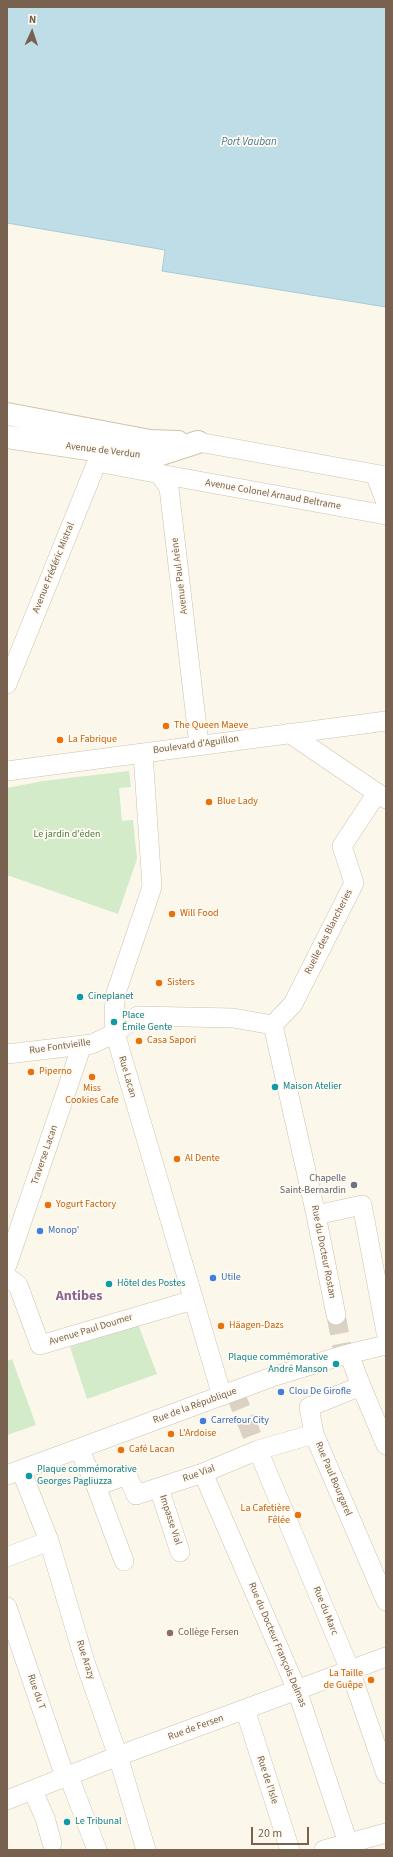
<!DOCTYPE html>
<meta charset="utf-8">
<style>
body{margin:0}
#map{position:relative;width:393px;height:1857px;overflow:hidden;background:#fcf7eb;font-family:"Source Sans 3",sans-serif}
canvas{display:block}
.frame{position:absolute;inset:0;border:8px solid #78614e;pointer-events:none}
.north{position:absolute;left:12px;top:12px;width:40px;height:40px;-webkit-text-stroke:3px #fffbf2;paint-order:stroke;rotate:3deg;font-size:11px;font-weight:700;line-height:16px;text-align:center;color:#78614e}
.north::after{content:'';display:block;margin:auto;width:14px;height:18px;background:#78614e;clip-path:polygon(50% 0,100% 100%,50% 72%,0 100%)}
.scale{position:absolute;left:251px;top:1827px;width:58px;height:18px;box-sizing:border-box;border:2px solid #78614e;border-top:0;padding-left:5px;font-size:12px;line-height:14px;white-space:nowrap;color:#78614e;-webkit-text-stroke:3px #fffbf2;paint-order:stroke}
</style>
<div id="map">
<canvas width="393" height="1857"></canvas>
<div class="frame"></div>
<div class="north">N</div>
<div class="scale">20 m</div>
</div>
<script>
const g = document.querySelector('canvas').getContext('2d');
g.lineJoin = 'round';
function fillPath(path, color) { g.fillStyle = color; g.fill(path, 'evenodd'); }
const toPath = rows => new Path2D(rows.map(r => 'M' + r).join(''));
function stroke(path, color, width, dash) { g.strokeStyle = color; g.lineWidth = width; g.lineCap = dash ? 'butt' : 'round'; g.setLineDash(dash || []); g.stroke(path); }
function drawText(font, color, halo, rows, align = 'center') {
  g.font = font + ' "Source Sans 3",sans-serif'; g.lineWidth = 3.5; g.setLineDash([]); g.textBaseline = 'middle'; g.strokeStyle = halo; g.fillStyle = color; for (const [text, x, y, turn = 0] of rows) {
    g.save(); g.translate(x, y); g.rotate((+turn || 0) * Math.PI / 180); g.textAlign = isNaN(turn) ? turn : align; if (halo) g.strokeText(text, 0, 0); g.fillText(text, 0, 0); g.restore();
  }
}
fillPath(toPath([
 [129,771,131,787,119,788,122,821,133,820,137,859,118,914,7,875,7,788,43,781],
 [138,1324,157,1374,87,1399,70,1347],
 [12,1359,36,1425,7,1435,7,1361]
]), '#d3ebc9');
const water = toPath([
 [7,7,386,7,386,307,162,271,165,250,7,223,7,7]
]);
fillPath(water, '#bfdde7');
stroke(water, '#a5cbd8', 1);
stroke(toPath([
 [336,1315,342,1347],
 [234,1391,258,1450]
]), '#dbd2c4', 19, [19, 10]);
const street = toPath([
 [198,442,386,476],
 [97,462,160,474,169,488,199,745],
 [160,474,386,515],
 [375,474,386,502],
 [7,684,101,452],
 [289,733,386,799],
 [143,753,152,887,116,993,114,1011,115,1033,222,1396],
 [7,771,386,721],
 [273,1025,316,1215,336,1315],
 [273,1025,293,1004,354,883,342,846,377,793],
 [7,1054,92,1044,115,1033,138,1016,233,1018,273,1025],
 [316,1215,362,1205,386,1332],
 [7,1265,82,1045],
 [7,1277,18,1285,40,1345,193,1300],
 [349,1354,361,1386,386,1445],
 [361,1386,309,1407,314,1434,386,1601],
 [79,1449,96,1486,124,1561],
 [258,1450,350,1670,386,1774],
 [21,1470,49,1541,85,1662,118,1756,146,1850],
 [203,1473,297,1690,348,1843],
 [7,1475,272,1377,344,1355,386,1345],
 [96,1486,127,1475,136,1495,203,1473,258,1450,314,1434],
 [159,1488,180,1552],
 [7,1557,49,1541],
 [7,1607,65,1777,71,1782,97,1850],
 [245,1709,290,1850],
 [33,1791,45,1818,52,1843],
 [7,1800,118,1756,386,1657],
 [324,1850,386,1833]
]);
const secondary = toPath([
 [7,414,150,441,178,442],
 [7,437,136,456,158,455,198,442]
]);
stroke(street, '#cfc1b0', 20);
stroke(secondary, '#d2c2ae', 24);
stroke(street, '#fff', 19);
stroke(secondary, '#fff', 22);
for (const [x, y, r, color] of [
 [166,726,4,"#e8710a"],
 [60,740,4,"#e8710a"],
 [209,802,4,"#e8710a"],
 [172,914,4,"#e8710a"],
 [159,983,4,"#e8710a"],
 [80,997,4,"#0f9aa8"],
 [114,1022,4,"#0f9aa8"],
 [139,1041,4,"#e8710a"],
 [31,1072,4,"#e8710a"],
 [92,1077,4,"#e8710a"],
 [275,1087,4,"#0f9aa8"],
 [177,1159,4,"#e8710a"],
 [354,1185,4,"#6b7280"],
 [48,1205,4,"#e8710a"],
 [40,1231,4,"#3f7fe0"],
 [213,1278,4,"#3f7fe0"],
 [109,1284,4,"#0f9aa8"],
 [221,1326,4,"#e8710a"],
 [336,1364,4,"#0f9aa8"],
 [281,1392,4,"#3f7fe0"],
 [203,1421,4,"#3f7fe0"],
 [171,1434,4,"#e8710a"],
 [121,1450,4,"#e8710a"],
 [29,1476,4,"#0f9aa8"],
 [298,1515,4,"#e8710a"],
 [170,1633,4,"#8d6e63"],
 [371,1680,4,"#e8710a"],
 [67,1822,4,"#0f9aa8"]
]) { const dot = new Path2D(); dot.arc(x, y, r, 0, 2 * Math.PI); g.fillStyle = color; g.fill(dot); stroke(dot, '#fffbf2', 1.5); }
drawText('10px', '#78614e', '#fffbf2', [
 ["Avenue de Verdun",103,451,7],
 ["Avenue Colonel Arnaud Beltrame",273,495,10],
 ["Avenue Frédéric Mistral",54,568,-68],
 ["Avenue Paul Arène",180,576,-97],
 ["Boulevard d'Aguillon",196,745,-8],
 ["Ruelle des Blancheries",329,932,-63],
 ["Rue Fontvieille",60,1047,-8],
 ["Rue Lacan",127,1077,74],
 ["Traverse Lacan",45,1155,-71],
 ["Rue du Docteur Rostan",323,1252,79],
 ["Avenue Paul Doumer",91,1330,-17],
 ["Rue de la République",195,1406,-20],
 ["Rue Vial",199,1474,-20],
 ["Rue Paul Bourgarel",333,1479,67],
 ["Impasse Vial",170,1520,72],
 ["Rue du Marc",325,1611,68],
 ["Rue du Docteur François Delmas",277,1645,67],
 ["Rue Arazy",85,1660,72],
 ["Rue du T",36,1692,71],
 ["Rue de Fersen",196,1728,-20],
 ["Rue de l'Isle",267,1780,72]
]);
drawText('10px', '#c56008', '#fffbf2', [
 ["The Queen Maeve",174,726],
 ["La Fabrique",68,740],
 ["Blue Lady",217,802],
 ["Will Food",180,914],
 ["Sisters",167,983],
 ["Casa Sapori",147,1041],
 ["Piperno",39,1072],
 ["Miss",92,1089,"center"],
 ["Cookies Cafe",92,1101,"center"],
 ["Al Dente",185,1159],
 ["Yogurt Factory",56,1205],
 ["Häagen-Dazs",229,1326],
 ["L'Ardoise",179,1434],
 ["Café Lacan",129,1450],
 ["La Cafetière",290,1509,"right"],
 ["Fêlée",290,1521,"right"],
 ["La Taille",363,1674,"right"],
 ["de Guêpe",363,1686,"right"]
], 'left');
drawText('10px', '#507e45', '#fffbf2', [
 ["Le jardin d'éden",67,835]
]);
drawText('10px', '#0d838f', '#fffbf2', [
 ["Cineplanet",88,997],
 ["Place",122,1016],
 ["Émile Gente",122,1028],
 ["Maison Atelier",283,1087],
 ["Hôtel des Postes",117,1284],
 ["Plaque commémorative",328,1358,"right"],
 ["André Manson",328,1370,"right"],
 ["Plaque commémorative",37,1470],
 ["Georges Pagliuzza",37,1482],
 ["Le Tribunal",75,1822]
], 'left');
drawText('10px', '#5b616d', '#fffbf2', [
 ["Chapelle",346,1179],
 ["Saint-Bernardin",346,1191]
], 'right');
drawText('10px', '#366cbe', '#fffbf2', [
 ["Monop'",48,1231],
 ["Utile",221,1278],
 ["Clou De Girofle",289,1392],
 ["Carrefour City",211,1421]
], 'left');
drawText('10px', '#785e54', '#fffbf2', [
 ["Collège Fersen",178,1633]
], 'left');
drawText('italic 11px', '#47798b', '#fffbf2', [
 ["Port Vauban",249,143]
]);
drawText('bold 14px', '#896693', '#fffbf2', [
 ["Antibes",79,1297]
]);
</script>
